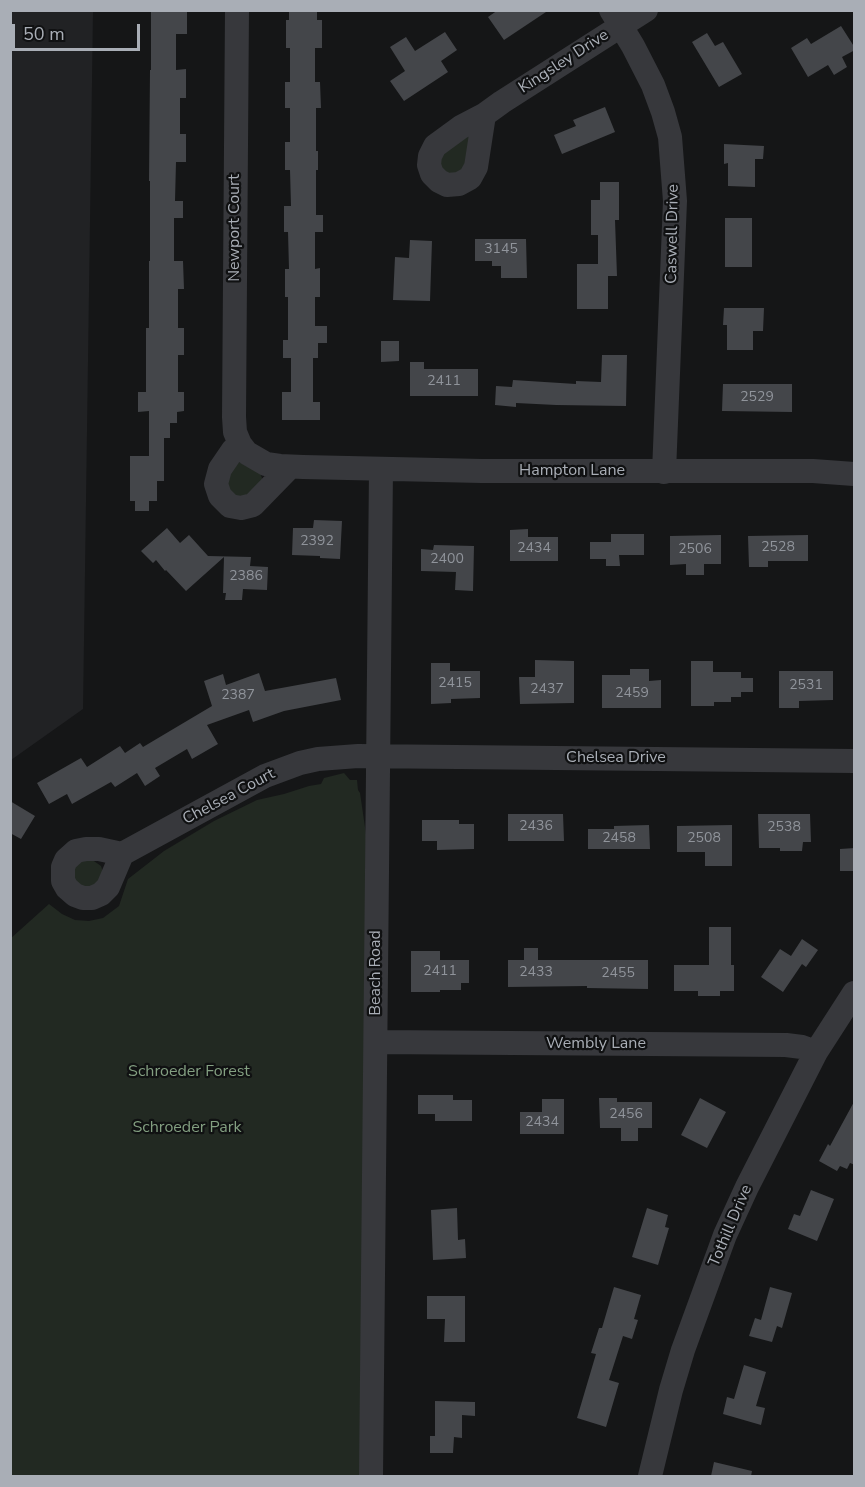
<!DOCTYPE html>
<style>
body{margin:0}
#map{position:relative;width:865px;height:1487px;overflow:hidden;background:#151617;font-family:"Nunito Sans",sans-serif}
canvas{display:block}
.frame{position:absolute;inset:0;border:12px solid #a9aeb6;pointer-events:none}
.scale{position:absolute;left:12px;top:24px;width:128px;height:27px;box-sizing:border-box;border:3px solid #a9aeb6;border-top:0;padding-left:8px;font-size:18px;line-height:21px;white-space:nowrap;color:#a9aeb6;-webkit-text-stroke:4px #101112;paint-order:stroke}
</style>
<div id="map">
<canvas width="865" height="1487"></canvas>
<div class="frame"></div>
<div class="scale">50 m</div>
</div>
<script>
const g = document.querySelector('canvas').getContext('2d');
g.lineJoin = 'round';
function fillPath(path, color) { g.fillStyle = color; g.fill(path, 'evenodd'); }
const toPath = rows => new Path2D(rows.map(r => 'M' + r).join(''));
function stroke(path, color, width, dash) { g.strokeStyle = color; g.lineWidth = width; g.lineCap = dash ? 'butt' : 'round'; g.setLineDash(dash || []); g.stroke(path); }
function drawText(font, color, halo, rows, align = 'center') {
  g.font = font + ' "Nunito Sans",sans-serif'; g.lineWidth = 4.5; g.setLineDash([]); g.textBaseline = 'middle'; g.strokeStyle = halo; g.fillStyle = color; for (const [text, x, y, turn = 0] of rows) {
    g.save(); g.translate(x, y); g.rotate((+turn || 0) * Math.PI / 180); g.textAlign = isNaN(turn) ? turn : align; if (halo) g.strokeText(text, 0, 0); g.fillText(text, 0, 0); g.restore();
  }
}
fillPath(toPath([
 [11,10,93,11,83,709,11,760]
]), '#212224');
fillPath(toPath([
 [470,132,467,166,455,177,441,171,441,153],
 [239,462,260,473,262,478,262,481,242,499,226,490,233,464],
 [344,773,350,780,357,780,358,790,360,793,366,834,363,1476,11,1476,10,939,49,904,62,914,75,920,89,921,103,918,119,906,128,879,164,851,214,821,257,800,284,794,309,786,321,784,324,778],
 [91,859,101,866,103,872,95,888,77,886,72,870,75,864]
]), '#222922');
fillPath(toPath([
 [151,10,187,10,187,34,176,34,176,70,186,69,186,98,180,98,180,134,186,134,186,162,176,162,175,201,183,201,183,218,174,218,174,261,183,261,184,289,178,289,178,328,184,328,184,355,178,355,178,392,184,392,184,411,177,412,177,423,170,423,170,438,164,438,164,481,157,481,157,501,149,501,149,511,135,511,135,501,130,501,130,456,149,456,149,411,138,412,138,392,146,392,146,328,149,328,149,261,150,261,150,181,149,181,150,70,151,70],
 [289,10,317,10,317,20,322,20,322,48,315,48,315,82,320,82,321,108,316,108,316,151,318,151,318,170,316,170,316,215,323,215,323,232,315,232,315,269,320,268,320,297,315,297,315,326,327,326,327,343,318,343,318,358,313,358,313,402,320,402,320,420,282,420,282,392,291,392,291,358,283,358,283,340,288,340,288,297,285,297,285,269,289,269,288,232,284,232,284,206,291,206,290,170,285,170,285,142,290,142,290,108,285,108,285,82,290,82,290,48,286,48,286,20,289,20],
 [498,10,549,10,504,40,488,17],
 [841,26,855,48,855,50,842,57,847,67,834,75,828,65,808,77,791,48,807,38,811,44],
 [445,32,457,50,441,61,448,72,404,101,390,81,405,71,390,47,406,37,415,51],
 [707,33,715,46,723,42,742,74,719,87,692,42],
 [605,107,615,132,562,154,554,135,576,126,573,120],
 [724,144,764,146,763,159,755,159,755,187,728,186,728,163,724,164],
 [600,182,619,182,619,220,615,220,617,276,608,276,608,309,577,309,577,264,598,264,598,235,591,235,591,200,600,200],
 [725,218,752,218,752,267,725,267],
 [475,239,526,239,527,278,501,278,501,266,492,266,492,261,475,261],
 [410,240,432,241,430,301,393,300,395,257,409,258],
 [724,308,764,308,763,331,753,331,753,350,727,350,727,325,723,325],
 [381,341,399,341,399,361,381,362],
 [602,355,627,355,626,406,556,405,516,403,516,407,495,405,496,386,512,387,513,380,576,384,576,381,601,382],
 [410,362,424,362,424,369,478,369,478,396,410,396],
 [723,384,792,384,792,412,722,411],
 [314,520,342,521,340,559,320,558,320,556,292,555,293,528,313,528],
 [167,528,180,543,189,535,208,556,251,557,250,566,268,567,267,590,243,589,242,600,225,600,226,593,223,593,224,557,186,591,166,570,165,571,156,560,153,563,141,551],
 [528,529,528,537,558,537,558,561,510,561,510,530],
 [611,534,644,534,644,555,619,555,620,566,606,566,606,559,590,559,590,542,611,542],
 [721,535,721,564,704,564,704,575,686,575,686,564,670,565,670,536],
 [808,535,808,561,768,561,768,567,749,567,748,536],
 [434,545,474,546,473,591,455,590,456,572,421,571,421,549,433,550],
 [535,660,574,661,574,703,520,704,519,677,535,677],
 [691,661,713,661,713,672,741,672,741,678,753,678,753,692,741,692,741,697,731,697,731,702,714,702,714,706,691,706],
 [431,663,450,663,450,671,480,671,480,698,451,699,451,703,431,704],
 [630,669,649,669,649,681,661,680,661,708,602,708,602,675,630,675],
 [779,671,833,671,833,700,799,701,799,708,779,708],
 [259,673,265,691,336,678,341,700,284,711,253,722,249,710,207,725,218,744,192,759,187,749,155,768,160,776,145,786,137,773,115,787,111,782,72,804,67,794,49,804,37,783,81,758,87,767,120,746,125,753,140,743,143,747,212,706,204,681,223,674,226,685],
 [10,801,35,816,21,839,10,833],
 [508,814,563,814,564,841,508,841],
 [758,814,810,814,811,842,803,842,802,851,780,851,780,848,759,848],
 [422,820,459,820,459,824,474,824,474,849,437,850,437,841,422,841],
 [649,825,650,849,588,849,588,829,614,829,614,826],
 [732,825,732,866,705,866,705,852,677,852,677,826],
 [855,848,855,871,840,871,840,849],
 [709,927,731,927,731,965,734,965,734,991,720,991,720,996,698,996,698,991,674,991,674,965,709,965],
 [802,939,818,950,806,967,802,964,783,992,761,977,780,949,791,956],
 [524,948,538,948,538,960,648,960,648,989,587,988,587,986,508,987,508,960,524,960],
 [411,951,440,951,440,960,469,960,469,983,461,983,461,990,440,990,440,992,411,992],
 [418,1095,453,1095,453,1100,472,1100,472,1121,435,1121,435,1114,418,1114],
 [599,1098,617,1098,617,1102,652,1102,652,1128,638,1128,638,1141,621,1141,621,1128,600,1128],
 [700,1098,726,1112,707,1148,681,1135],
 [542,1099,564,1099,564,1134,520,1134,520,1112,542,1112],
 [855,1100,855,1165,850,1163,847,1169,840,1166,837,1171,819,1161,828,1144,830,1146],
 [811,1190,834,1199,817,1241,788,1229,794,1214,800,1216],
 [457,1208,458,1240,465,1239,466,1258,433,1260,431,1210],
 [647,1208,668,1215,665,1227,669,1228,658,1265,632,1257],
 [614,1287,641,1295,634,1319,638,1320,632,1339,623,1336,609,1380,619,1383,606,1427,577,1418,596,1354,591,1353,599,1328,602,1328],
 [770,1287,792,1293,782,1328,777,1326,772,1342,749,1336,755,1318,761,1320],
 [427,1296,465,1296,465,1342,444,1342,445,1319,427,1319],
 [744,1365,766,1372,756,1406,765,1408,761,1425,723,1414,727,1397,734,1399],
 [435,1401,475,1402,475,1416,462,1415,462,1438,454,1437,453,1453,430,1453,430,1436,435,1436],
 [714,1462,752,1471,751,1476,711,1476]
]), '#44464a');
stroke(toPath([
 [237,10,234,417,235,432,240,444,247,453,266,464,280,466,303,467,482,471,813,471,854,474],
 [611,10,633,46,653,85,663,112,670,137,675,201,664,472],
 [484,115,476,167,470,178,459,184,447,185,439,181,432,174,429,165,430,156,435,146,461,127,484,115,502,102,646,10],
 [240,444,233,450,220,469,216,484,220,496,230,506,241,508,253,505,290,467],
 [122,854,99,849,86,849,76,851,66,860,63,867,63,881,67,888,75,895,83,898,92,898,101,894,108,887,122,854,265,776,300,763,318,759,358,756,854,761],
 [376,1042,786,1045,802,1047,816,1052],
 [371,1476,381,469],
 [650,1476,671,1390,683,1350,725,1235,747,1187,816,1052,854,993]
]), '#37383c', 24);
drawText('14px', '#90949b', null, [
 ["3145",501,250],
 ["2411",444,382],
 ["2529",757,398],
 ["2392",317,542],
 ["2528",778,548],
 ["2434",534,549],
 ["2506",695,550],
 ["2400",447,560],
 ["2386",246,577],
 ["2415",455,684],
 ["2531",806,686],
 ["2437",547,690],
 ["2459",632,694],
 ["2387",238,696],
 ["2436",536,827],
 ["2538",784,828],
 ["2458",619,839],
 ["2508",704,839],
 ["2411",440,972],
 ["2433",536,973],
 ["2455",618,974],
 ["2456",626,1115],
 ["2434",542,1123]
]);
drawText('16px', '#a9aeb6', '#101112', [
 ["Kingsley Drive",564,62,-33],
 ["Newport Court",235,228,-90],
 ["Caswell Drive",673,234,-89],
 ["Hampton Lane",572,471],
 ["Chelsea Drive",616,758],
 ["Chelsea Court",229,797,-28],
 ["Beach Road",376,973,-90],
 ["Wembly Lane",596,1044],
 ["Tothill Drive",731,1226,-67]
]);
drawText('16px', '#839f81', '#101112', [
 ["Schroeder Forest",189,1072],
 ["Schroeder Park",187,1128]
]);
</script>
